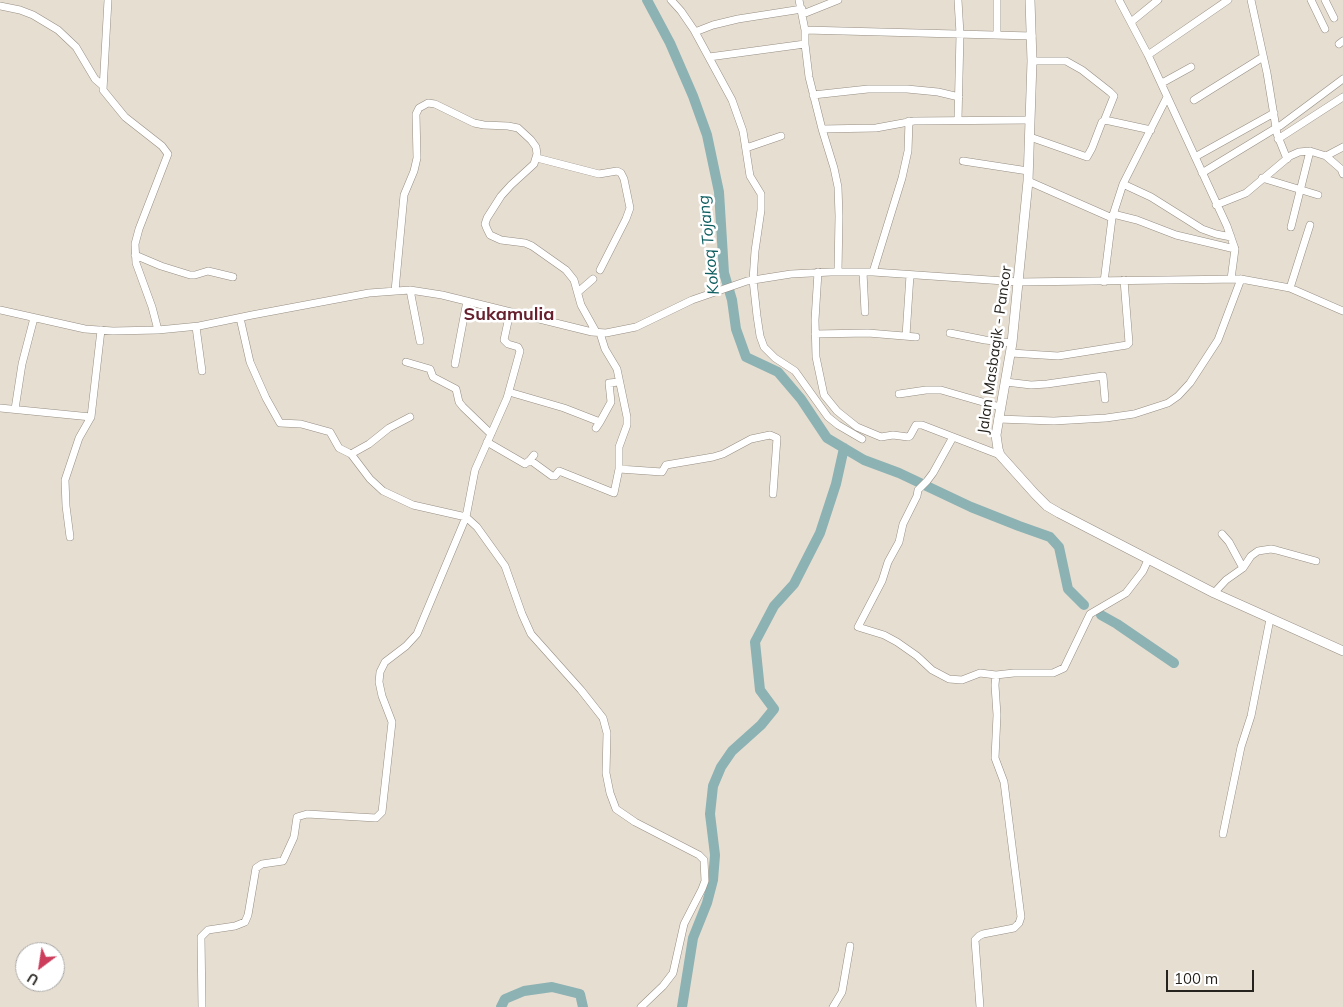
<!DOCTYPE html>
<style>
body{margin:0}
#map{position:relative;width:1343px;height:1007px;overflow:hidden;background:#e7ded2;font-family:Mulish,sans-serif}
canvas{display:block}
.north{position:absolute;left:15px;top:942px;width:50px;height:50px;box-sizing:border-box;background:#fff;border:1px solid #a8a7a5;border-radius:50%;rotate:211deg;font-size:14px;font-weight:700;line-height:20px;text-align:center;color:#26231e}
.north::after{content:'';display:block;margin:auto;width:18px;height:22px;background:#cc3c5b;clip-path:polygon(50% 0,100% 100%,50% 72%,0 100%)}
.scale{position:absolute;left:1166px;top:970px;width:88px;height:22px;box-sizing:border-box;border:2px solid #26231e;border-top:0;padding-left:6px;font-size:15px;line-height:18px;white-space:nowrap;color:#26231e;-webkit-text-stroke:4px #fff;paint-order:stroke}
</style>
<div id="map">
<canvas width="1343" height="1007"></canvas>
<div class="north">U</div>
<div class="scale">100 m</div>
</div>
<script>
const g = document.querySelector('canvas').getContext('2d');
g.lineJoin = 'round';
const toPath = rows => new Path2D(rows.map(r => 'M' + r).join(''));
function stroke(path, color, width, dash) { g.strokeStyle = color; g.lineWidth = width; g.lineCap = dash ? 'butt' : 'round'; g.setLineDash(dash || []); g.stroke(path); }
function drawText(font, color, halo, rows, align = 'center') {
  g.font = font + ' Mulish,sans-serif'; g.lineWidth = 5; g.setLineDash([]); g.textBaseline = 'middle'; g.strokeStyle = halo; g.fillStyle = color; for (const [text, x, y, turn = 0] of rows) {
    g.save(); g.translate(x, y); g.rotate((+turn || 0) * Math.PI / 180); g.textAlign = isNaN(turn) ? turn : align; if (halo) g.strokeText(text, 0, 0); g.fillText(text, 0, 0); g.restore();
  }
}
stroke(toPath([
 [647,0,670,43,693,96,707,135,719,192,724,273,732,300,736,329,746,357,778,372,801,399,827,438,864,460,899,473,971,507,1019,526,1050,537,1059,547,1068,589,1084,605],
 [1101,615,1117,624,1174,663],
 [501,1007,505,999,524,991,552,987,580,994,583,1007],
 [682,1007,693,938,707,903,713,880,715,855,710,814,713,786,721,767,732,751,761,725,774,709,760,690,755,642,774,606,794,584,820,533,836,484,844,448]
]), '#8cb2b3', 10);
const minor = toPath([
 [108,0,103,90,125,117,162,146,168,154,139,229,135,244,136,263,152,307,158,330],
 [671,0,681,11,694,30,732,100,743,131,750,176,761,194,761,210,755,251,753,280,757,316,760,336,764,347,775,358,795,371,828,417,838,425,862,439],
 [799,0,805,30,805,44,809,77,822,129,834,168,838,187,839,216,838,272],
 [958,0,960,34,958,120],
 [997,0,997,35],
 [1119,0,1148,55,1227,226,1235,249,1231,279],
 [1251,0,1267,73,1277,134,1287,159],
 [1311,0,1325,29],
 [1325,0,1334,18],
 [0,6,20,10,33,15,58,30,76,47,95,79,102,85],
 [803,14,838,0],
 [1131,22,1158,0],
 [805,30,1032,36],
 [695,32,713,25,738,19,802,9],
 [1339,44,1343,41],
 [1148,55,1228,0],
 [709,57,805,44],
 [1032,61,1066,61,1082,70,1110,92,1114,96,1104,121],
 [1162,83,1191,67],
 [813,95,868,89,907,89,938,92,959,97],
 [1194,100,1263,57],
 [1280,126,1343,79],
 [822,129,876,128,914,121,1030,120],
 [1030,137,1087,157,1092,148,1102,122,1105,120,1151,130],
 [1278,139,1343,97],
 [746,148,781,136],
 [1326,156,1343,147],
 [1195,157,1274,113],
 [537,158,599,174,617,171,621,173,624,179,630,208,626,219,600,270],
 [963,161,1028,171],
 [1202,173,1276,128],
 [1262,178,1318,195],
 [1028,181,1112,218],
 [1123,184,1151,197,1202,229,1216,234,1231,237],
 [1216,205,1246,193,1290,156,1299,152,1310,151,1326,156,1341,169,1343,174],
 [1113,214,1137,220,1176,235,1235,249],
 [1291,227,1310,151],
 [135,255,161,266,190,275,195,275,208,271,233,277],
 [818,272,815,320,816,357,824,395,837,411,857,427,881,437,893,435,908,437,910,436,916,425,922,425,1000,455],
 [863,272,865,312],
 [873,272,902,178,908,151,909,121],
 [1104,282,1112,218,1123,184,1167,97],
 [1290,288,1310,225],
 [410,290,420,341],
 [395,291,404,195,414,171,417,158,416,114,419,108,428,103,435,104,474,123,484,125,508,126,518,128,531,140,536,147,537,154,534,164,511,185,501,196,487,218,485,224,487,229,490,235,501,240,525,243,532,246,566,270,574,280,581,305,596,332],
 [578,292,593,279],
 [0,310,85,329,113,331,158,330,199,326,252,315,369,293,410,290,442,295,592,332,606,333,636,327,692,300,747,281,791,274,831,272,873,272,1019,282,1241,279,1290,288,1343,311],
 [240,318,250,362,266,398,280,423,301,424,330,432,339,448,351,454,370,479,383,491,413,505,466,517,477,527,505,566,522,614,531,634,581,690,603,718,607,733,606,773,610,793,616,809,635,822,699,855,704,860,705,881,702,889,684,924,673,973,663,986,641,1007],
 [196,327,202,371],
 [600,333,605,349,617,369,627,417,627,425,619,447,619,469],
 [950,333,985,340,1012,343],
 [815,334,868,333,916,337],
 [906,336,910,275],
 [1011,353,1058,356,1127,345,1129,343,1124,280],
 [406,362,430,369,433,377,456,389,459,402,463,407,491,434],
 [455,364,467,301],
 [1006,382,1031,385,1047,384,1103,376,1105,399],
 [509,392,564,408,600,422,596,428],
 [899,394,926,390,941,390,1000,407],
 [0,408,91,417],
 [15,409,22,364,34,318],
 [998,419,1054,421,1106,418,1134,414,1168,403,1178,396,1190,383,1218,340,1241,279],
 [600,422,611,402,609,383,619,382],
 [953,437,933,473,927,481,918,490,917,496,903,524,899,542,888,562,882,581,858,627,884,635,897,642,917,656,932,670,949,679,962,680,980,673,996,675],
 [487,442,525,464,530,460],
 [351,454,369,444,389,428,410,417],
 [534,455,530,460,552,476,555,476,559,471,614,493,619,469,662,472,666,465,713,457,723,454,751,439,770,435,777,438,773,494],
 [1222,534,1229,542,1243,568],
 [70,537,66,506,65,480,79,438,91,417,101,330],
 [1214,593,1226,580,1243,568,1251,556,1258,551,1271,549,1276,550,1316,561],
 [1223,834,1241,747,1251,716,1270,619],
 [202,1007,201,937,208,930,235,926,245,922,248,915,256,868,262,864,283,861,294,837,297,817,307,814,376,818,382,812,392,722,382,696,379,682,380,672,385,662,406,646,417,634,466,517,475,470,507,398,520,351,518,347,508,344,504,340,510,312],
 [833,1007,842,992,850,946],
 [980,1007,975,940,979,936,983,934,1014,928,1019,923,1021,917,1004,782,995,758,997,715,995,685,996,675,1014,673,1053,673,1064,668,1090,614,1126,593,1143,571,1148,560]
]);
const major = toPath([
 [1030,0,1032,61,1028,181,1012,343,996,435,998,449,1000,455,1035,494,1047,506,1059,513,1214,593,1343,651]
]);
stroke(minor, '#968e83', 8);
stroke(major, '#968e83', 10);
stroke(minor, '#fff', 7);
stroke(major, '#fff', 9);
drawText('15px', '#26231e', '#fff', [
 ["Jalan Masbagik - Pancor",995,350,-82]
]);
drawText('italic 16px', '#0d5d5f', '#fff', [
 ["Kokoq Tojang",709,245,-96]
]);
drawText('bold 18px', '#67212e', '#fff', [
 ["Sukamulia",509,315]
]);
</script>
